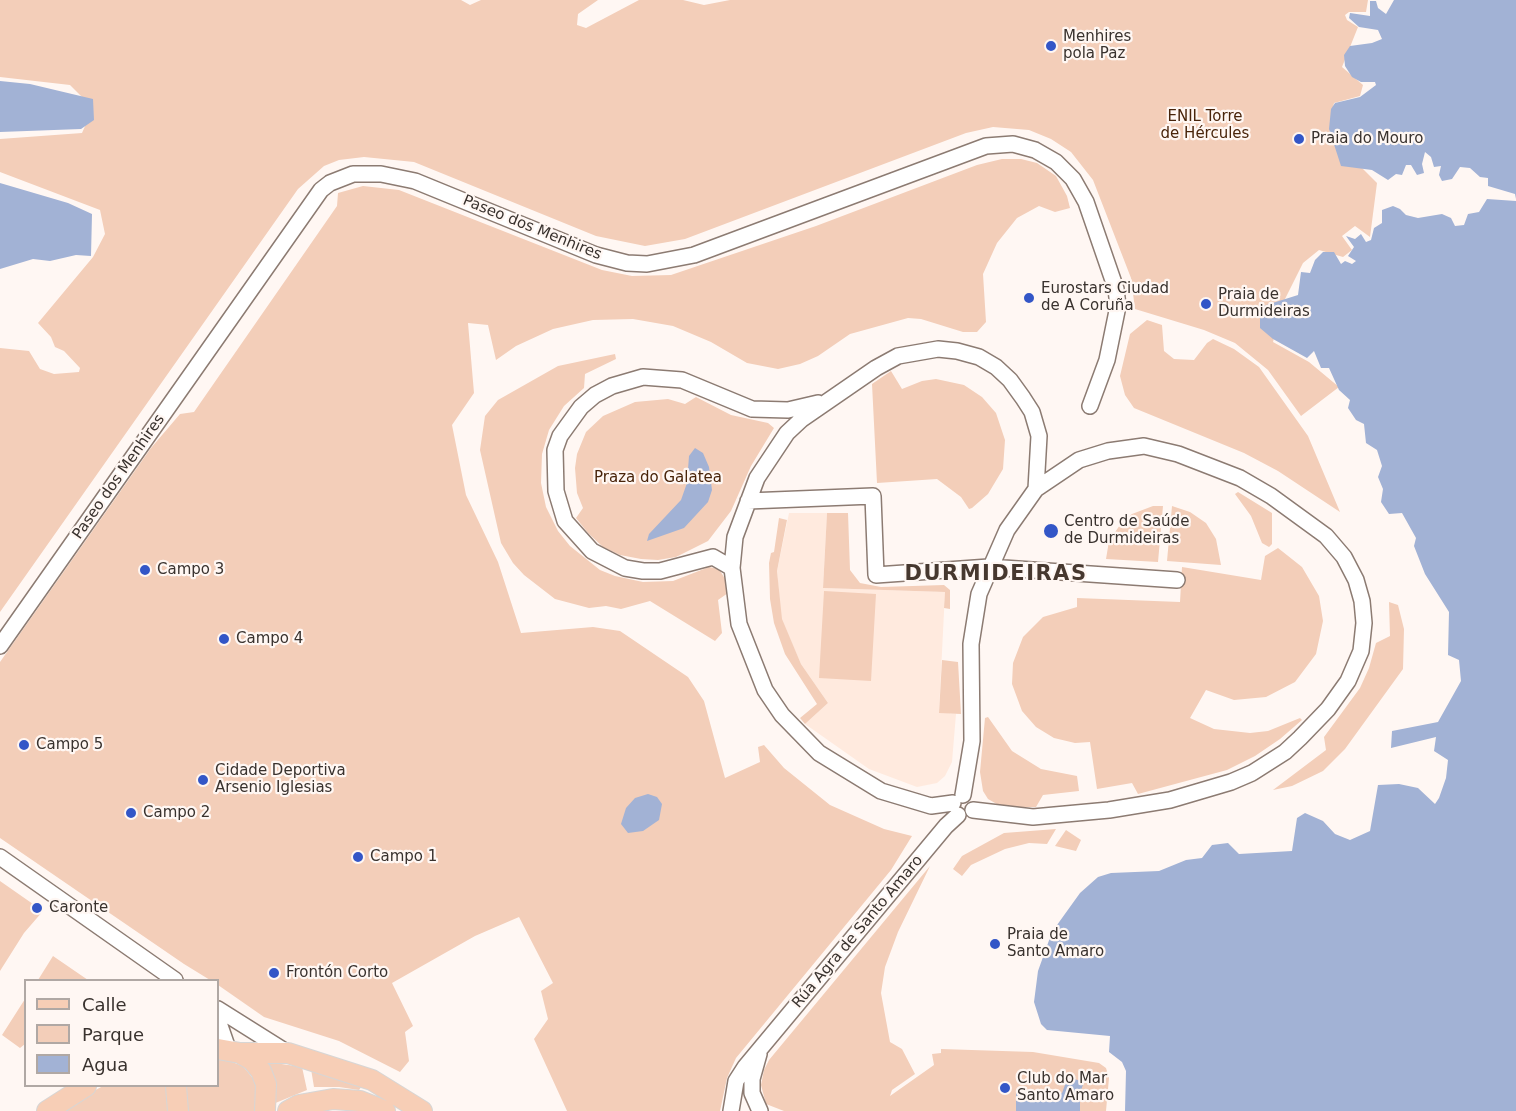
<!DOCTYPE html>
<meta charset="utf-8">
<style>
body{margin:0}
#map{position:relative;width:1516px;height:1111px;overflow:hidden;background:#fff7f3;font-family:"DejaVu Sans",sans-serif}
canvas{display:block}
.legend{position:absolute;left:24px;top:979px;width:195px;height:108px;box-sizing:border-box;background:#fff7f3;border:2px solid #b0a8a4;margin:0;padding:8px 10px;list-style:none;font-size:18px;color:#39322e}
.legend li{display:flex;align-items:center;gap:12px;height:30px}
.legend b{width:30px;border:2px solid #b0a8a4}
</style>
<div id="map">
<canvas width="1516" height="1111"></canvas>
<ul class="legend">
<li><b style="height:8px;background:#f7ceb6"></b>Calle</li>
<li><b style="height:16px;background:#f3ceb9"></b>Parque</li>
<li><b style="height:16px;background:#a2b2d5"></b>Agua</li>
</ul>
</div>
<script>
const g = document.querySelector('canvas').getContext('2d');
g.lineJoin = 'round';
function fillPath(path, color) { g.fillStyle = color; g.fill(path, 'evenodd'); }
const toPath = rows => new Path2D(rows.map(r => 'M' + r).join(''));
function stroke(path, color, width, dash) { g.strokeStyle = color; g.lineWidth = width; g.lineCap = dash ? 'butt' : 'round'; g.setLineDash(dash || []); g.stroke(path); }
function drawText(font, color, halo, rows, align = 'center') {
  g.font = font + ' "DejaVu Sans",sans-serif'; g.lineWidth = 4.5; g.setLineDash([]); g.textBaseline = 'middle'; g.strokeStyle = halo; g.fillStyle = color; for (const [text, x, y, turn = 0] of rows) {
    g.save(); g.translate(x, y); g.rotate((+turn || 0) * Math.PI / 180); g.textAlign = isNaN(turn) ? turn : align; if (halo) g.strokeText(text, 0, 0); g.fillText(text, 0, 0); g.restore();
  }
}
fillPath(toPath([
 [789,513,827,513,823,588,945,592,939,712,956,714,952,762,945,776,937,783,917,787,869,769,805,724,828,703,801,664,781,619,777,571]
]), '#ffeade');
fillPath(toPath([
 [0,0,461,0,470,5,481,0,598,0,578,14,577,25,586,28,639,0,683,0,704,5,730,0,1368,0,1366,12,1349,12,1345,15,1347,20,1358,27,1342,67,1363,85,1360,96,1334,103,1330,121,1349,155,1377,183,1370,237,1355,226,1342,236,1352,250,1343,257,1319,250,1303,263,1282,305,1273,342,1309,362,1339,387,1301,416,1268,370,1235,343,1204,330,1135,309,1131,278,1093,180,1071,152,1051,139,1029,130,993,127,966,133,685,239,645,246,596,236,414,162,364,157,339,160,324,166,298,189,0,612,0,348,29,351,40,369,54,374,79,372,80,368,64,351,55,347,51,337,38,323,93,257,105,234,100,210,0,172,0,139,82,133,93,108,70,85,0,77],
 [1002,159,1021,159,1037,163,1056,176,1067,196,1070,208,1055,212,1039,206,1017,218,997,243,983,274,986,322,977,332,963,332,921,319,908,318,850,334,818,356,800,364,778,369,747,363,711,342,673,326,633,319,593,320,553,329,516,346,496,360,488,325,468,323,474,393,452,425,466,495,498,562,521,633,593,627,620,631,688,677,704,701,725,778,760,762,758,747,764,745,784,768,830,805,884,829,912,836,891,870,736,1058,727,1078,720,1111,567,1111,534,1039,548,1019,541,991,553,983,519,917,475,936,392,983,413,1026,405,1032,409,1061,400,1072,339,1041,264,1017,218,985,218,980,210,980,184,964,0,838,0,662,151,448,180,414,194,412,337,206,338,193,363,186,399,190,602,270,632,276,671,275,816,226,977,165],
 [1147,320,1162,325,1164,351,1174,359,1194,360,1207,343,1213,339,1234,349,1259,367,1308,436,1340,512,1278,471,1244,453,1134,408,1125,395,1120,376,1130,334],
 [615,354,616,359,585,374,584,388,564,406,549,430,542,454,541,483,546,507,558,531,570,546,600,570,615,576,643,582,673,581,709,567,719,569,727,582,728,593,718,600,722,633,715,641,650,601,621,609,606,606,589,608,555,599,524,575,513,563,501,543,480,450,485,416,498,400,558,366],
 [891,371,902,389,922,381,936,379,964,385,982,397,996,413,1005,440,1003,469,988,494,972,508,969,509,961,497,937,479,877,483,872,384],
 [696,397,731,415,768,423,774,428,751,466,731,511,708,541,676,557,658,560,641,559,620,555,603,547,588,533,576,518,583,508,577,493,575,468,577,454,586,432,603,416,635,402,668,399,685,404],
 [1238,492,1272,513,1272,544,1269,547,1262,543,1251,516,1235,494],
 [1153,506,1163,506,1158,562,1106,559,1109,541,1122,522,1132,514],
 [1172,506,1190,512,1206,523,1216,539,1221,565,1167,561],
 [827,513,848,513,850,570,860,583,881,587,944,585,950,590,950,609,944,608,945,592,823,588],
 [779,518,787,520,777,571,782,619,801,664,828,703,805,724,800,718,817,704,785,654,774,623,770,599,769,563,771,553,774,552],
 [1278,548,1302,567,1319,596,1323,621,1316,654,1295,682,1266,697,1234,700,1206,690,1190,718,1214,729,1250,733,1268,731,1300,718,1302,720,1280,739,1255,756,1227,770,1138,794,1132,783,1097,789,1090,742,1075,743,1054,738,1036,727,1022,711,1012,684,1013,663,1023,637,1043,617,1077,607,1077,598,1180,602,1182,567,1261,580,1265,556],
 [824,591,876,594,871,681,819,678],
 [1389,602,1398,605,1404,629,1403,669,1345,749,1323,771,1292,786,1273,790,1326,750,1324,737,1360,688,1369,668,1376,643,1390,636],
 [942,660,958,662,961,714,939,713],
 [988,717,1012,751,1041,769,1077,776,1079,791,1043,795,1036,807,1002,807,988,799,983,791,980,772,985,718],
 [1056,829,1047,844,1029,843,1005,849,971,865,962,876,953,869,962,856,1004,833],
 [1066,830,1081,840,1076,851,1055,846],
 [930,866,898,932,885,967,881,993,890,1042,902,1049,915,1074,892,1090,890,1096,934,1065,932,1054,941,1053,941,1049,1033,1052,1099,1063,1106,1068,1109,1078,1106,1111,784,1111,766,1104,761,1085,764,1070,769,1060],
 [0,881,43,911,24,933,0,971],
 [53,956,88,980,38,980],
 [25,999,25,1044,20,1048,2,1035],
 [224,1059,243,1066,255,1081,258,1100,255,1111,188,1111,185,1096,187,1086,218,1086,218,1060],
 [261,1061,302,1067,307,1090,273,1104],
 [311,1069,362,1086,359,1090,339,1087,314,1087],
 [103,1086,171,1086,172,1111,57,1111]
]), '#f3ceb9');
fillPath(toPath([
 [1394,0,1516,0,1516,199,1515,194,1488,186,1488,178,1480,177,1470,168,1460,167,1452,179,1442,181,1439,175,1441,166,1434,167,1431,157,1425,152,1422,164,1424,173,1417,175,1411,165,1406,165,1402,175,1396,174,1388,180,1372,170,1341,166,1329,129,1331,109,1335,103,1360,97,1376,85,1375,82,1361,82,1352,77,1345,66,1344,55,1350,46,1372,43,1382,39,1378,30,1359,27,1349,18,1350,13,1370,16,1370,1,1376,1,1378,8,1386,14],
 [0,81,30,84,93,99,94,120,81,129,0,132],
 [0,183,68,203,92,214,91,256,76,255,50,261,33,259,0,269],
 [1487,199,1516,201,1516,1111,1125,1111,1126,1071,1122,1062,1109,1052,1110,1036,1047,1030,1041,1024,1034,1002,1038,971,1052,932,1080,893,1098,877,1111,873,1159,871,1186,860,1202,858,1212,845,1228,843,1239,854,1292,851,1297,818,1305,813,1323,821,1335,834,1350,840,1370,831,1378,785,1399,784,1418,788,1435,804,1439,798,1446,778,1448,760,1434,751,1436,737,1391,748,1392,731,1438,722,1461,681,1459,660,1448,655,1449,612,1425,574,1414,546,1416,538,1402,513,1389,514,1381,502,1383,489,1378,477,1382,466,1377,450,1366,443,1364,424,1356,420,1348,408,1350,400,1339,390,1329,368,1321,368,1314,351,1307,358,1273,339,1260,328,1260,307,1298,295,1301,272,1310,273,1315,260,1323,252,1334,252,1341,264,1345,261,1352,264,1356,261,1348,256,1354,247,1346,236,1355,239,1361,234,1366,242,1371,240,1374,228,1382,223,1382,210,1393,206,1400,209,1406,215,1418,218,1442,214,1451,218,1455,226,1464,225,1468,214,1479,212],
 [695,448,703,453,709,467,712,490,708,502,684,528,647,541,649,534,681,500,687,483,689,456],
 [648,794,657,797,662,804,659,820,643,831,628,833,621,824,626,808,635,798],
 [1068,1077,1084,1082,1080,1093,1080,1111,1016,1111,1016,1092,1062,1093]
]), '#a2b2d5');
const minor = toPath([
 [748,501,873,496,876,575,989,567,1177,580],
 [732,568,713,557,660,571,643,571,625,568,592,551,565,521,556,491,555,450,560,436,581,407,595,395,612,386,643,377,682,380,752,409,788,410,818,403],
 [0,646,321,190,330,183,353,174,381,174,415,181,596,255,627,263,647,264,694,255,986,146,1013,144,1035,150,1056,162,1073,179,1086,202,1116,289,1118,306,1107,360,1090,406],
 [953,803,931,806,881,791,819,753,782,715,765,690,739,624,732,568,735,537,757,478,787,433,802,419,876,368,898,356,938,349,957,351,979,357,996,367,1010,380,1023,398,1032,412,1039,436,1036,489,1007,530,979,594,971,644,972,741,963,795],
 [973,810,1033,817,1109,810,1170,800,1231,782,1252,773,1285,752,1300,738,1328,709,1348,681,1361,651,1364,623,1362,601,1356,580,1344,557,1326,536,1271,496,1240,478,1178,454,1144,446,1108,451,1079,460,1036,489],
 [0,857,175,980],
 [218,1009,288,1053],
 [218,1020,228,1049],
 [759,1054,752,1079,752,1093,760,1111],
 [731,1111,736,1081,745,1067,946,826,958,815]
]);
const major = toPath([
 [218,1049,240,1053,252,1060,261,1071,266,1084,265,1111],
 [240,1053,288,1053,372,1080,422,1111],
 [176,1086,178,1111],
 [47,1111,86,1086],
 [288,1111,299,1105,333,1099,360,1101,385,1111]
]);
stroke(minor, '#8c7b72', 18);
stroke(major, '#d7d6d5', 22);
stroke(minor, '#fff', 15);
stroke(major, '#f7ceb6', 20);
for (const [x, y, r, color] of [
 [1051,46,6,"#3356c7"],
 [1299,139,6,"#3356c7"],
 [1029,298,6,"#3356c7"],
 [1206,304,6,"#3356c7"],
 [1051,531,8,"#3356c7"],
 [145,570,6,"#3356c7"],
 [224,639,6,"#3356c7"],
 [24,745,6,"#3356c7"],
 [203,780,6,"#3356c7"],
 [131,813,6,"#3356c7"],
 [358,857,6,"#3356c7"],
 [37,908,6,"#3356c7"],
 [995,944,6,"#3356c7"],
 [274,973,6,"#3356c7"],
 [1005,1088,6,"#3356c7"]
]) { const dot = new Path2D(); dot.arc(x, y, r, 0, 2 * Math.PI); g.fillStyle = color; g.fill(dot); stroke(dot, '#fff7f3', 2); }
drawText('15px', '#39322e', '#fff7f3', [
 ["Menhires",1063,37],
 ["pola Paz",1063,54],
 ["Praia do Mouro",1311,139],
 ["Eurostars Ciudad",1041,289],
 ["de A Coruña",1041,306],
 ["Praia de",1218,295],
 ["Durmideiras",1218,312],
 ["Centro de Saúde",1064,522],
 ["de Durmideiras",1064,539],
 ["Campo 3",157,570],
 ["Campo 4",236,639],
 ["Campo 5",36,745],
 ["Cidade Deportiva",215,771],
 ["Arsenio Iglesias",215,788],
 ["Campo 2",143,813],
 ["Campo 1",370,857],
 ["Caronte",49,908],
 ["Praia de",1007,935],
 ["Santo Amaro",1007,952],
 ["Frontón Corto",286,973],
 ["Club do Mar",1017,1079],
 ["Santo Amaro",1017,1096]
], 'left');
drawText('15px', '#49240a', '#fff7f3', [
 ["ENIL Torre",1205,117],
 ["de Hércules",1205,134],
 ["Praza do Galatea",658,478]
]);
drawText('15px', '#39322e', '#fff7f3', [
 ["Paseo dos Menhires",532,228,22],
 ["Paseo dos Menhires",119,477,-55],
 ["Rúa Agra de Santo Amaro",858,932,-50]
]);
g.letterSpacing = '1.5px';
drawText('bold 21px', '#46382f', '#fff7f3', [
 ["DURMIDEIRAS",996,575]
]);
g.letterSpacing = '0px';
</script>
